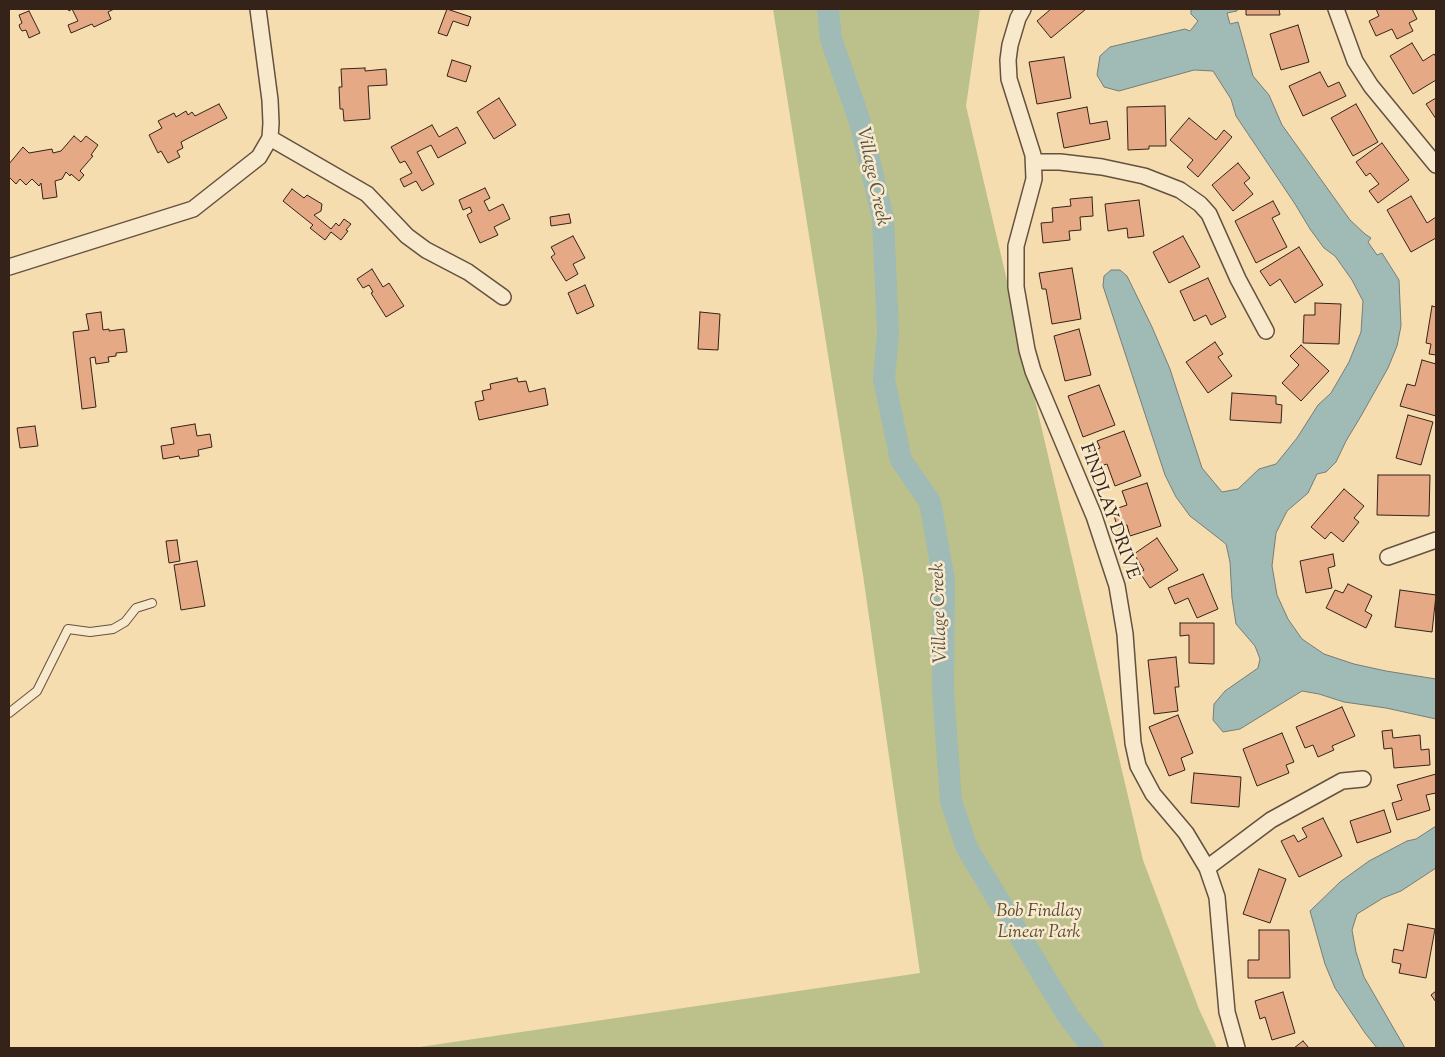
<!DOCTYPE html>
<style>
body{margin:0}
#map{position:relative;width:1445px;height:1057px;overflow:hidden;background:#f5ddb0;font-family:"Sorts Mill Goudy",serif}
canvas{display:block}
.frame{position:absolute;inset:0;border:10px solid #352219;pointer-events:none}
</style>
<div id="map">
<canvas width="1445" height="1057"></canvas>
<div class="frame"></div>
</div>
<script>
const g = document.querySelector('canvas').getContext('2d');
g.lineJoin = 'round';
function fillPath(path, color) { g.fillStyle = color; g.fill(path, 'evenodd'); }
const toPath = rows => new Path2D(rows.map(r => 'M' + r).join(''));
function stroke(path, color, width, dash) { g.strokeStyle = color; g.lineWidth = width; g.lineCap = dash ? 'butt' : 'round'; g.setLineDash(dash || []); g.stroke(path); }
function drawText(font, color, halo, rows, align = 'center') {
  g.font = font + ' "Sorts Mill Goudy",serif'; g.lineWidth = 5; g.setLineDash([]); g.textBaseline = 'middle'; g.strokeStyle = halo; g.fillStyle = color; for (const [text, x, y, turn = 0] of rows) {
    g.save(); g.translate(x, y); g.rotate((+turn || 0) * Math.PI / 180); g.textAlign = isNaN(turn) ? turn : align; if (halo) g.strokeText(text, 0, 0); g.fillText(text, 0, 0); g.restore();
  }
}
fillPath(toPath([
 [773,9,980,9,966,106,1143,860,1199,1009,1217,1048,413,1048,920,973,863,575]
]), '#bcc18b');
const water = toPath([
 [1191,9,1237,9,1237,11,1227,13,1230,24,1238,22,1253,76,1269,95,1282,125,1350,220,1365,234,1371,238,1368,242,1377,255,1382,253,1399,280,1401,326,1397,346,1388,368,1361,416,1346,441,1336,462,1326,472,1317,474,1308,493,1287,511,1276,533,1272,566,1277,595,1288,619,1302,639,1324,654,1354,664,1386,671,1436,679,1436,719,1386,708,1344,702,1319,694,1302,691,1240,729,1223,732,1213,720,1214,704,1225,691,1258,668,1260,659,1255,646,1236,624,1232,598,1230,562,1226,544,1190,516,1176,497,1165,475,1103,286,1104,276,1111,270,1120,270,1127,276,1152,327,1170,369,1202,468,1222,492,1238,489,1259,469,1276,464,1297,438,1318,405,1331,393,1349,362,1361,332,1363,301,1352,280,1335,256,1324,248,1310,229,1295,204,1236,116,1231,99,1213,71,1194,70,1119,91,1104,87,1097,75,1100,56,1110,47,1185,29,1190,31,1198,21,1191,14,1191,9],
 [1436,826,1436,868,1401,891,1383,898,1357,914,1352,930,1356,952,1364,977,1405,1048,1377,1048,1365,1033,1335,988,1325,964,1310,911,1340,882,1369,861,1407,841,1416,839,1436,826]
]);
fillPath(water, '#a0bab5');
stroke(water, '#757d77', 1);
stroke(toPath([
 [828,9,831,39,860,122,883,218,888,333,884,379,901,460,930,502,944,580,943,690,951,801,967,848,1068,1016,1093,1048]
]), '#a0bab5', 22);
const building = toPath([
 [68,9,114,9,108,12,111,19,94,27,92,24,71,33,68,25,78,21,72,9,69,11,68,9],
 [447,9,471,17,468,26,453,21,447,36,438,33,447,9],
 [1051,9,1086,9,1051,38,1037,21,1051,9],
 [1246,9,1279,9,1280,15,1246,15,1246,9],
 [1376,9,1412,9,1417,19,1409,23,1413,31,1397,39,1392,29,1376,36,1369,21,1379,16,1376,9],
 [29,11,40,33,29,38,26,30,22,31,20,28,19,25,22,23,19,15,29,11],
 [1298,25,1309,62,1281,70,1270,34,1298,25],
 [1412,43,1423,61,1434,54,1436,57,1436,80,1413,94,1390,56,1412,43],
 [1064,57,1071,98,1037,104,1029,62,1064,57],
 [452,60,471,66,466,82,447,76,452,60],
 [365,68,365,71,386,69,387,85,368,86,370,119,344,121,343,109,340,109,339,87,342,87,341,69,365,68],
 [1320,72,1328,87,1339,82,1346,96,1303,116,1289,86,1320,72],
 [499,98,516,125,494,139,477,112,499,98],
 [1436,98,1436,119,1426,104,1436,98],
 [219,104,227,118,181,142,183,148,177,151,180,157,168,163,161,151,158,153,149,135,162,128,158,121,174,113,176,117,186,111,188,115,192,112,195,116,219,104],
 [1356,104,1378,142,1353,156,1331,118,1356,104],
 [1165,106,1166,146,1149,146,1149,149,1128,150,1127,107,1165,106],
 [1087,107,1090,124,1107,121,1110,139,1064,148,1057,113,1087,107],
 [1189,118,1216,140,1224,130,1232,137,1198,177,1187,167,1193,160,1170,140,1189,118],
 [432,125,439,137,457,127,466,143,438,158,431,145,417,152,434,184,422,191,416,181,404,187,400,179,412,173,405,161,400,163,391,147,432,125],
 [74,136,81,142,86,136,98,145,91,155,93,156,80,171,84,175,79,181,71,174,70,176,66,172,62,179,55,181,57,197,43,199,41,183,39,186,32,179,26,185,20,179,16,184,9,177,9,164,23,147,29,153,52,149,53,153,61,151,74,136],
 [1382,143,1409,180,1378,203,1369,191,1379,184,1370,173,1366,176,1356,162,1382,143],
 [1238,163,1250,178,1244,183,1253,194,1233,211,1212,185,1238,163],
 [485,188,490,198,484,201,489,211,503,204,510,219,494,227,498,235,480,243,467,215,472,212,470,207,463,210,459,200,485,188],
 [292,189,304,198,307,195,322,204,321,211,314,215,331,229,336,223,339,226,344,219,351,224,346,230,348,231,341,240,331,232,325,240,310,228,313,225,283,201,292,189],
 [1411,196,1427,223,1436,217,1436,238,1411,252,1387,210,1411,196],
 [1092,197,1093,216,1080,217,1081,230,1069,231,1070,240,1043,243,1041,223,1053,222,1052,208,1071,206,1070,199,1092,197],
 [1139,200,1144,236,1128,238,1127,228,1108,231,1105,204,1139,200],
 [1273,201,1280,214,1272,218,1287,247,1256,263,1235,221,1273,201],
 [569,214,571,223,551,226,550,217,569,214],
 [573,236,585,258,573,264,578,274,566,281,551,257,555,254,551,247,573,236],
 [1183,236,1200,267,1169,283,1153,252,1183,236],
 [1299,247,1323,285,1295,303,1280,279,1270,286,1260,271,1299,247],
 [1072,268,1081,319,1052,324,1046,289,1042,289,1039,273,1072,268],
 [372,269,383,287,389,283,404,306,386,317,371,293,373,292,369,285,363,288,357,279,372,269],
 [1208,278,1226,317,1211,325,1206,315,1194,321,1180,291,1208,278],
 [585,285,594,306,577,314,568,293,585,285],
 [1315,303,1341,304,1339,344,1303,343,1304,315,1315,315,1315,303],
 [1432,306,1436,307,1436,355,1429,354,1431,344,1426,343,1432,306],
 [101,312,103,330,109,329,109,331,124,329,127,352,116,353,116,356,108,357,109,362,96,364,95,357,90,358,96,407,82,409,73,332,89,330,86,314,101,312],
 [700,312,720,314,718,350,698,349,700,312],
 [1079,329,1091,375,1065,381,1054,336,1079,329],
 [1215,342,1223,354,1218,357,1232,376,1208,393,1186,362,1215,342],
 [1301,345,1329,371,1301,401,1282,383,1299,365,1290,356,1301,345],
 [1422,360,1436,364,1436,416,1400,406,1407,384,1415,386,1422,360],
 [517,378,518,382,526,381,529,392,545,388,548,405,479,420,475,402,484,400,482,391,491,389,490,384,517,378],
 [1099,385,1115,425,1083,437,1068,396,1099,385],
 [1232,393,1276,396,1276,404,1282,405,1281,423,1230,420,1232,393],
 [1408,415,1433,422,1421,465,1396,458,1408,415],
 [195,424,197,436,210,434,212,447,198,450,199,456,180,459,179,456,163,459,161,446,174,444,171,428,195,424],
 [35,426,38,446,20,448,17,428,35,426],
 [1124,431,1141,476,1115,486,1107,464,1095,468,1089,453,1100,448,1097,441,1124,431],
 [1378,475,1430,475,1429,516,1377,515,1378,475],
 [1147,483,1161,526,1130,536,1127,525,1118,528,1112,510,1127,505,1122,491,1147,483],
 [1344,489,1364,506,1354,518,1359,522,1343,542,1331,532,1325,539,1311,527,1344,489],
 [1157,538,1178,570,1150,588,1140,573,1144,570,1134,554,1157,538],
 [177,540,180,561,169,563,166,541,177,540],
 [1333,554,1335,566,1328,568,1332,588,1306,593,1300,561,1333,554],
 [197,561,205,606,181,610,174,565,197,561],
 [1203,574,1218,609,1197,618,1188,598,1175,604,1168,588,1203,574],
 [1348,584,1372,596,1365,611,1372,615,1366,628,1326,608,1335,590,1343,593,1348,584],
 [1400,590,1436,595,1432,632,1395,627,1400,590],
 [1180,623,1214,623,1214,664,1189,663,1189,635,1180,636,1180,623],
 [1176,657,1179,687,1175,687,1178,711,1154,714,1148,660,1176,657],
 [1342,707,1355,736,1332,746,1334,750,1318,757,1313,745,1305,748,1296,727,1342,707],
 [1178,715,1193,753,1181,758,1185,770,1169,776,1149,727,1178,715],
 [1392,730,1393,738,1420,735,1421,750,1429,749,1430,765,1394,768,1392,748,1384,749,1382,731,1392,730],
 [1282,733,1294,762,1286,765,1289,773,1257,786,1243,749,1282,733],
 [1194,773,1241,777,1239,807,1191,803,1194,773],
 [1436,774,1436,793,1426,795,1430,810,1397,820,1392,803,1402,800,1397,785,1436,774],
 [1384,810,1391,832,1357,843,1350,821,1384,810],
 [1323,818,1342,856,1299,877,1281,841,1294,835,1298,842,1307,837,1302,828,1323,818],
 [1259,869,1286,879,1270,923,1243,914,1259,869],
 [1408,924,1435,929,1426,978,1399,973,1401,964,1392,962,1394,949,1403,951,1408,924],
 [1259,930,1289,930,1290,978,1248,978,1248,960,1259,960,1259,930],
 [1436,991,1436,1002,1431,995,1436,991],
 [1283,992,1295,1033,1272,1040,1265,1017,1260,1019,1255,1001,1283,992],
 [1303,1041,1309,1048,1294,1048,1303,1041]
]);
fillPath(building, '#e5a986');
stroke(building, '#352219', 1);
const lane = toPath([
 [9,713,37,691,68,629,90,632,113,629,125,622,136,608,152,603]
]);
const street = toPath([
 [1023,9,1018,18,1010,45,1008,60,1009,79,1033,155,1034,179,1016,246,1016,287,1027,350,1033,371,1094,516,1117,586,1125,634,1133,743,1138,766,1153,794,1186,833,1207,868,1217,897,1227,1012,1237,1048],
 [1336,9,1355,61,1371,86,1436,165],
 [270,138,367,194,407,236,426,250,468,272,503,297],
 [1034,162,1060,162,1102,167,1144,176,1180,190,1200,204,1209,214,1238,279,1266,331],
 [9,267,193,209,259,157,270,138,271,123,270,100,258,9],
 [1388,557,1436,540],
 [1207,868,1271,820,1342,781,1363,779]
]);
stroke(lane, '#65513f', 10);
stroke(street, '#65513f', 18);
stroke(lane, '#f8e9cc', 8);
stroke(street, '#f8e9cc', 15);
drawText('18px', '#352219', '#f8e9cc', [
 ["FINDLAY DRIVE",1108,512,70]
]);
drawText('italic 18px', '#574a36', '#f8e9cc', [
 ["Bob Findlay",1039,913],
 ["Linear Park",1039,934]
]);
drawText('italic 19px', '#555048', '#f8e9cc', [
 ["Village Creek",871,177,78],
 ["Village Creek",941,613,-92]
]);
</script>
